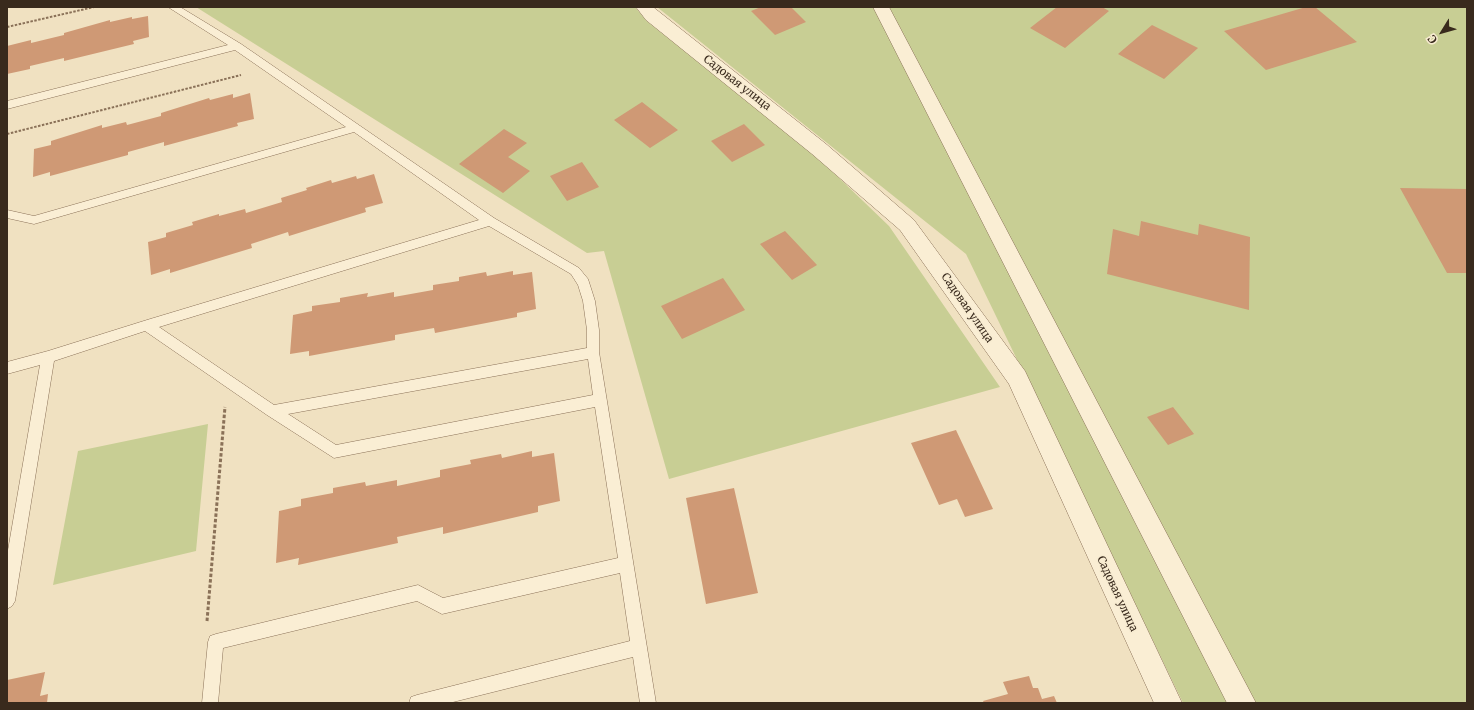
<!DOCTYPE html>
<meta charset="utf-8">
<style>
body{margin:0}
#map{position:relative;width:1474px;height:710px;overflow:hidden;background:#f0e1c1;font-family:Merriweather,serif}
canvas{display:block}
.frame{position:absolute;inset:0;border:8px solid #392a1d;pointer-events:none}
.north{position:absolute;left:1422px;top:12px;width:40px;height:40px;-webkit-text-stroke:3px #f7ebd0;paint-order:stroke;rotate:233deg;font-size:11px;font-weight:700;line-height:16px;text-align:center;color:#392a1d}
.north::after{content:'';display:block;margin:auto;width:14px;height:18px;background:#392a1d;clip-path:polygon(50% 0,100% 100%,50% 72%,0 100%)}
</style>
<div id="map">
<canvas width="1474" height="710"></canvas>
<div class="frame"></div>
<div class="north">С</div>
</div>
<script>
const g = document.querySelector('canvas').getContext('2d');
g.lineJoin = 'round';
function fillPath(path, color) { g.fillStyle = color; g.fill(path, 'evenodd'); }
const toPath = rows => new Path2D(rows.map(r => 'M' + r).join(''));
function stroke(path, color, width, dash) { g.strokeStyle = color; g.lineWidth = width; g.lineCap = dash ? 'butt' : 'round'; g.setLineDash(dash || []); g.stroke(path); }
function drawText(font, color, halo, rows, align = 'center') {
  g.font = font + ' Merriweather,serif'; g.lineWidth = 3; g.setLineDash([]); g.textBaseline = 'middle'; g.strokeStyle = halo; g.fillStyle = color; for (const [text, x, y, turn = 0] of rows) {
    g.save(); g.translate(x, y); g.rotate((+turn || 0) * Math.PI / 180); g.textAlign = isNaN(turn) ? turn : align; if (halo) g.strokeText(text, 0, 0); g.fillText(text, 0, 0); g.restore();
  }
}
fillPath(toPath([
 [196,7,635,7,648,22,810,150,889,226,1000,387,669,479,604,251,587,253],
 [657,7,1467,7,1467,703,1183,703,966,254],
 [208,424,196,551,53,585,78,451]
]), '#c8ce94');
fillPath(toPath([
 [761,7,791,7,806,22,775,35,751,11],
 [1057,7,1102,7,1109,11,1065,48,1030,28],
 [1306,7,1315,7,1357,42,1266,70,1224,31],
 [148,16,149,37,133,41,134,44,64,61,64,58,30,66,30,69,7,74,7,46,31,40,31,43,64,35,64,33,110,20,110,22,132,17,132,19],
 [1152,25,1198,48,1164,79,1118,54],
 [250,93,254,119,237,123,238,126,164,146,164,142,128,152,128,155,50,176,50,172,33,177,34,149,51,145,51,141,102,125,102,128,126,122,127,125,161,116,161,113,209,98,210,100,233,94,233,98],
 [642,102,678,130,650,148,614,120],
 [744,124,765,145,732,162,711,141],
 [504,129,527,143,508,157,530,171,503,193,459,164],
 [582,162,599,187,567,201,550,176],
 [374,174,383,203,365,208,366,212,289,236,288,232,251,244,252,248,170,273,170,269,151,275,148,242,166,237,166,233,193,225,192,222,219,214,219,216,245,209,246,213,282,202,281,198,307,190,306,188,331,180,332,183,356,176,357,179],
 [1400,188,1467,189,1467,273,1447,273],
 [1141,221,1198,235,1199,224,1250,237,1249,310,1107,274,1113,229,1139,236],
 [785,231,817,265,792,280,760,244],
 [513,271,513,275,532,272,536,309,517,313,517,317,435,333,434,328,395,335,395,340,309,356,309,351,290,354,293,315,312,311,312,306,340,302,340,298,368,293,367,297,394,292,394,297,433,290,433,285,459,281,459,277,486,272,487,276],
 [723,278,745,310,682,339,661,306],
 [1173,407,1194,434,1168,445,1147,417],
 [956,430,993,509,965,517,957,499,939,505,911,443],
 [532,451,532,457,554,453,560,501,538,506,538,512,443,534,443,527,397,537,398,543,298,565,299,558,276,563,279,511,301,506,301,499,333,493,333,488,365,482,366,486,397,480,397,486,440,477,440,470,471,464,470,460,501,454,502,458],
 [734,488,758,593,706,604,686,498],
 [45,672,40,696,48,694,47,703,7,703,7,680],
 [1029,676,1033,688,1038,688,1042,699,1054,696,1057,703,984,703,983,701,1008,694,1003,682]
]), '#cf9975');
const service = toPath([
 [168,7,180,7,241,44,494,218,579,268,588,279,595,301,599,330,599,352,656,703,640,703,633,657,449,703,409,703,411,697,417,695,630,641,620,573,442,614,417,601,223,648,218,703,202,703,208,642,210,636,216,634,418,585,443,598,618,558,595,407,334,458,267,415,145,331,54,361,15,601,12,606,7,609,7,556,40,365,7,374,7,362,48,351,147,320,479,220,354,132,34,224,7,218,7,210,34,216,346,127,235,50,7,109,7,101,228,45,168,7],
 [489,226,571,274,578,285,583,301,587,330,587,348,274,405,159,327,489,226],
 [588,359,593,395,336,445,288,414,588,359]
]);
const minor = toPath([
 [636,7,653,7,826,144,914,220,1025,371,1182,703,1154,703,1009,384,900,230,812,154,646,20,636,7],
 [873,7,889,7,1256,703,1227,703,873,7]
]);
stroke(service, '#8a7158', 1);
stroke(minor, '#8a7158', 1);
stroke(toPath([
 [7,27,94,7],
 [7,134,241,75]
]), '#8a7158', 2, [2.5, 1.5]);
stroke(toPath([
 [207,621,225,407]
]), '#8a7158', 3, [3.5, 2]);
fillPath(service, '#faeed4');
fillPath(minor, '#faeed4');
drawText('11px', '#392a1d', '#f7ebd0', [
 ["Садовая улица",737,83,38],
 ["Садовая улица",967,308,55],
 ["Садовая улица",1117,594,65]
]);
</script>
